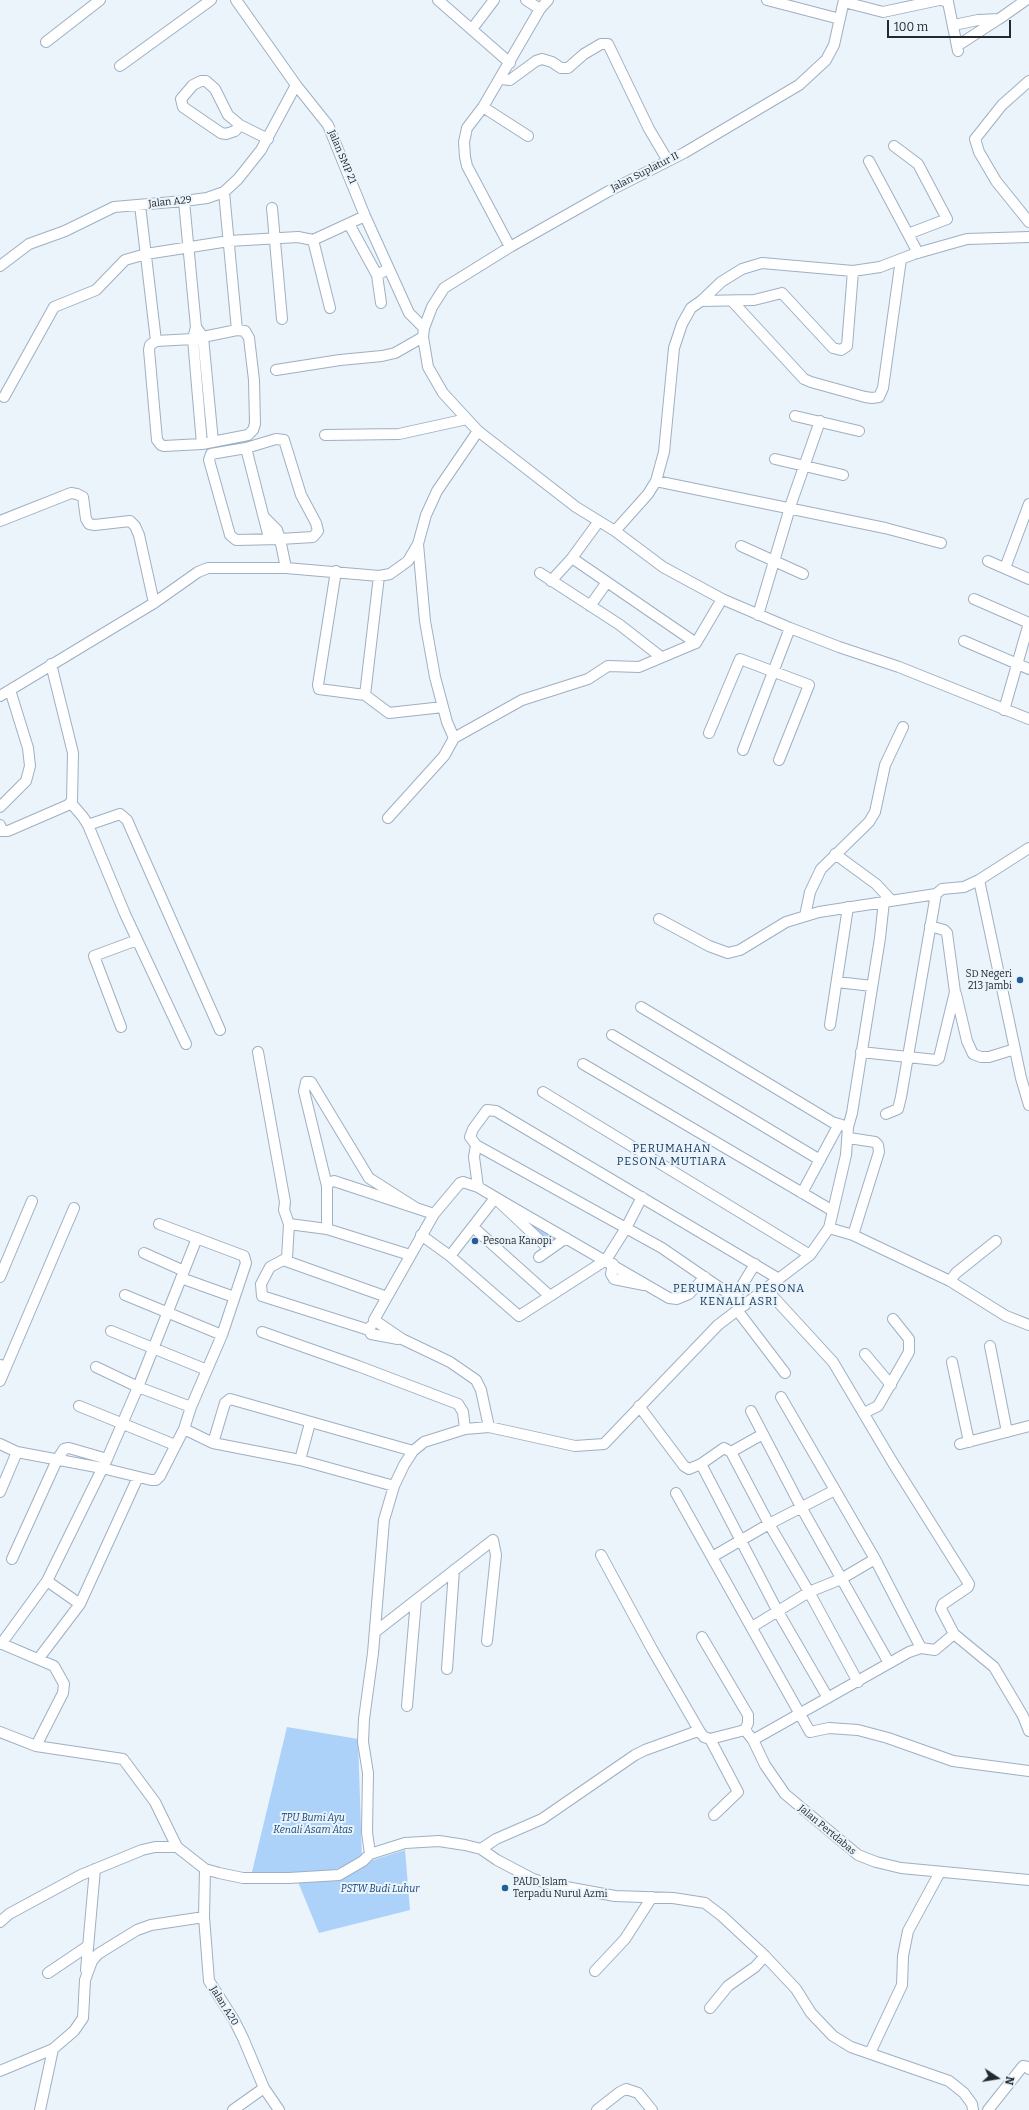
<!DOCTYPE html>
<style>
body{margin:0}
#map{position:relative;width:1029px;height:2110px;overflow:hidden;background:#ebf3fb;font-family:Bitter,serif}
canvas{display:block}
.north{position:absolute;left:977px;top:2058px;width:40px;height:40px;-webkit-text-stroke:3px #ebf3fb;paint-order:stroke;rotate:102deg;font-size:11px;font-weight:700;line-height:16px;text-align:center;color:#222930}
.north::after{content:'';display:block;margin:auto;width:14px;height:18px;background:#222930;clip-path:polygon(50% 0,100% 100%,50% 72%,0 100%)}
.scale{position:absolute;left:887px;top:20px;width:124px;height:18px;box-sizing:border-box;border:2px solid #222930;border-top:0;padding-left:5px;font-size:12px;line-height:14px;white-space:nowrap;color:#222930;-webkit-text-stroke:3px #ebf3fb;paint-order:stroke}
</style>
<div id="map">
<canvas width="1029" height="2110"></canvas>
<div class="north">N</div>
<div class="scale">100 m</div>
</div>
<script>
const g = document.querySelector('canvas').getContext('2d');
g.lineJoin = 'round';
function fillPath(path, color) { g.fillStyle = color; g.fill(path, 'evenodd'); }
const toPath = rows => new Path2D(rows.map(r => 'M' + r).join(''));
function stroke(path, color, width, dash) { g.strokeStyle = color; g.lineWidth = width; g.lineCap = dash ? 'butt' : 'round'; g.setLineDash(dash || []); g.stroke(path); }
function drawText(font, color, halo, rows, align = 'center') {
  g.font = font + ' Bitter,serif'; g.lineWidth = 4; g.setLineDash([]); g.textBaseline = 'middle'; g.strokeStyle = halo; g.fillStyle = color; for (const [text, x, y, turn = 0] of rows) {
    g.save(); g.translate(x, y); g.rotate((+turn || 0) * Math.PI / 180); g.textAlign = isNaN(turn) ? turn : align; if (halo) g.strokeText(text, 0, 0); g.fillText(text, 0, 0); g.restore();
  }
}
fillPath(toPath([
 [511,1210,562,1237,550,1246],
 [287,1727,358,1739,362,1859,326,1873,252,1872],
 [405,1850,410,1910,319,1933,298,1882,340,1880,373,1860]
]), '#acd2fa');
const minor = toPath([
 [236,0,296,85,328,125,365,216,409,313,424,328],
 [438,0,510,63],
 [526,0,540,9],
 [767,0,840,19],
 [844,0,834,45,826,60,799,85,684,153,609,191,510,247,444,288,432,307,424,328,423,337,428,367,443,393,478,431,576,507,615,531,663,567,722,599,790,628,839,647,899,667,1029,719],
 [941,0,948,2,958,51],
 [844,2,883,12,939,0],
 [954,25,978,20,999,19,1026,0],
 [472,29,494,0],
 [46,42,100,0],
 [957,46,997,20],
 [120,66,211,0],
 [501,79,510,80,536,61,542,59,552,62,561,68,568,68,584,54,601,44,608,44,649,129,668,161],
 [1029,81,1002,105,975,139,979,152,996,181,1029,222],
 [483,107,467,128,464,142,465,157,467,166,510,247],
 [240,125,235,131,226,134,221,133,183,107,181,99,193,85,201,81,206,81,215,89,228,115,240,125,268,139],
 [528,136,483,107,540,9,548,0],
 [894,146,918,164,947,219,908,234,918,253],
 [869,161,908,234],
 [184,201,196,327,193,339,202,444],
 [140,205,156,341,150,345,149,350,157,440,161,445,164,446,202,444,248,435,253,430,255,424,254,380,249,338,245,331,237,330,224,192],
 [272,208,282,319],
 [349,224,377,275,388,269],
 [313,240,330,308],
 [0,266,29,244,65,231,114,207,184,201,207,198,224,192,238,179,261,150,296,85],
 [377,275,381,303],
 [701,301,721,282,742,269,762,263,853,271,880,267,914,254,967,239,1029,237],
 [732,301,804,379,811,382,865,397,872,398,879,397,883,388,901,259],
 [196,327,203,337,213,442],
 [156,341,193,339,237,330],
 [276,370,340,360,382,356,395,353,423,337],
 [4,397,54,307,96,290,125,260,146,254,229,241,298,237,313,240,365,216],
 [795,416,859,431],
 [325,435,399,434,467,419],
 [246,448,276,439,284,440,301,495,316,523,318,531,313,537,280,539,277,530,264,517],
 [775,459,843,475],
 [656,481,885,528,941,543],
 [0,521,71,493,77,494,83,497,86,519,89,524,95,525,130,521,135,526,139,535,154,603],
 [615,531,648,494,656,481,664,452,674,348,682,324,691,308,701,301,754,300,782,293,833,348,841,350,847,346,853,271],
 [269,538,246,448,211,454,209,460,230,535,236,540,280,539,286,568],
 [418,544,425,621,435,677,447,722,454,738,522,700,588,679,608,666,639,667,696,643,722,599],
 [741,546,803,574],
 [572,558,696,643],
 [988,561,1029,579],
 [1005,568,1029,504],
 [336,571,318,685,319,689,365,695,389,713,443,707],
 [540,573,620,625,661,657],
 [551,581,572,558,599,521],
 [974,599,1029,623],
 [590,606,607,582],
 [758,615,792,501,820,421],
 [964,641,1029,669],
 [365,695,379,576],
 [0,696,154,603,198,572,208,568,286,568,379,576,390,574,408,561,418,544,426,515,437,491,478,431],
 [1004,710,1029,623],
 [709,733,740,659,809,685,779,760],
 [743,750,790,628],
 [71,803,83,817,88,825,125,914,186,1044],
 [0,807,26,781,30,766,28,748,10,690],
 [388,818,444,756,454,738],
 [0,825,2,831,8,831,68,805,72,801,73,753,51,664],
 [88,825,120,814,127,820,220,1030],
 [835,854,876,884,890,899],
 [979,880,1021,1078,1029,1105],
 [805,916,810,892,821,869,869,822,875,812,885,765,903,727],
 [659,919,709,946,728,953,740,950,786,922,819,912,936,894,942,889,964,887,979,880,1029,848],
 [837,982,872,986],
 [956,994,967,1041,973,1054,981,1057,989,1057,1015,1049],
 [641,1007,832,1122,848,1127],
 [830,1025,848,907],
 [121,1027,94,956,137,940],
 [612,1035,820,1160],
 [258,1052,285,1202,284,1210,289,1224,327,1229,410,1255],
 [861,1052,936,1060,939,1058,955,992,947,933,944,930,930,926],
 [583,1064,833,1211],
 [543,1092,810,1255],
 [886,1114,898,1109,901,1097,936,894],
 [849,1138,875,1142,878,1145,879,1152,853,1235],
 [476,1145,474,1157,478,1187,505,1203,669,1298,677,1299,689,1294,705,1277],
 [327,1186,304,1091,306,1082,311,1082,314,1087,369,1178,416,1208],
 [478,1187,463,1182,460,1183,434,1214,374,1320,402,1339,450,1362,476,1380,481,1390,489,1427],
 [802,1193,839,1124],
 [289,1224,287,1258,270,1267,261,1284,262,1296,369,1330],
 [473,1227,550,1296],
 [829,1228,853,1235,950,1281,1006,1316,1029,1325],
 [327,1229,327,1186,330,1182,334,1181,434,1214],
 [421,1235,450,1256,519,1316,606,1260,626,1228,642,1197],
 [144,1253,184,1271],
 [450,1256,495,1198,549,1249],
 [539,1257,566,1238],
 [286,1261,387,1297],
 [613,1264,611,1274,614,1279,644,1285],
 [0,1277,32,1201],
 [181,1278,234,1297],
 [950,1281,956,1273,996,1241],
 [125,1295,222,1335],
 [735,1297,755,1264],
 [745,1305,662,1248,476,1145,470,1137,473,1129,487,1110,496,1111,779,1279],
 [737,1310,785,1373],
 [371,1326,369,1330,371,1334,398,1339],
 [111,1331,207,1370],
 [262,1332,358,1366,458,1404,463,1412,465,1429],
 [990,1346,1007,1432],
 [865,1354,891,1385],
 [952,1362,969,1442],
 [0,1365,6,1367,74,1208],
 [96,1367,138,1387,191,1407],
 [0,1381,6,1367],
 [781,1397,875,1559,921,1648],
 [79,1406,175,1445],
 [639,1406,684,1466,689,1469,701,1464,724,1448,731,1452,769,1524,809,1592,858,1682],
 [751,1411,801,1507,889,1663],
 [864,1413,878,1406,909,1352,909,1339,893,1319],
 [184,1429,213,1443,300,1460,394,1486],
 [213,1443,225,1403,230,1399,413,1451],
 [0,1444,17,1452,102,1468,151,1480,156,1480,160,1476,184,1429,191,1407,222,1335,246,1263,244,1256,159,1224],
 [960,1444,1029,1426],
 [731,1452,763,1434],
 [300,1460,310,1423],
 [701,1464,777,1610,828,1698],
 [0,1492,17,1452],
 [676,1493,810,1732,829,1728,858,1730,888,1738,953,1761,1029,1771],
 [601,1555,652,1649,700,1732],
 [712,1557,769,1524,835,1490],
 [12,1559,57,1460,64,1449,69,1448,107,1459],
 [47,1581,80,1604],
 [752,1627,809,1592,841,1579,875,1559],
 [375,1632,493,1540,496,1555,487,1641],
 [954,1634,994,1667,1023,1716,1029,1731],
 [702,1637,748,1715,748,1723,745,1730],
 [0,1643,54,1666,64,1684,63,1693,36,1746],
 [1,1644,47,1581,107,1459,138,1387,197,1238],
 [39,1658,80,1604,138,1477],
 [447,1669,454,1570],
 [407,1706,416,1600],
 [0,1732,36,1746,123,1759,155,1802,177,1847],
 [710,1739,738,1792,714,1815],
 [753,1740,909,1652,921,1648,935,1650,954,1634,941,1609,943,1604,968,1587,969,1584,893,1463,833,1362,766,1289],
 [481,1849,496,1839,542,1819,635,1755,645,1750,695,1732,700,1732,704,1737,710,1739,745,1730,753,1740,765,1765,785,1794,858,1855,876,1862,901,1868,1029,1880],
 [370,1854,367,1832,368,1773,363,1742,364,1719,373,1653,384,1520,394,1486,404,1465,413,1451,424,1442,465,1429,489,1427,575,1446,604,1444,718,1325,810,1255,829,1228,846,1155,848,1127,852,1113,880,938,884,901],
 [205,1869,204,1917,209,1981,234,2020,243,2038,264,2088,279,2110],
 [0,1922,9,1914,81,1875,142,1850,155,1847,177,1847,205,1869,219,1873,243,1878,289,1878,339,1875,363,1861,370,1854,405,1843,439,1841,465,1845,481,1849,497,1860,533,1879,550,1884,615,1896,673,1898,705,1903,722,1916,765,1956,796,1989,811,2013,833,2036,851,2047,949,2081,964,2093,972,2104,973,2110],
 [86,1970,95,1869],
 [595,1971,625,1939,652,1897],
 [48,1973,88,1946],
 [710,2008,728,1986,755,1967,765,1956],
 [870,2053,902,1985,903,1956,908,1931,940,1872],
 [0,2071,53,2049,74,2031,83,2018,85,1980,92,1961,98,1954,137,1930,151,1925,204,1917],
 [40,2110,53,2049],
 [233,2110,264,2088],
 [597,2110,620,2092,626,2089,638,2093,652,2110],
 [988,2110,1023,2066,1028,2067,1029,2069]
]);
stroke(minor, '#9eb0c3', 12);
stroke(minor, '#fff', 10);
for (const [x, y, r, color] of [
 [1020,980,4,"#245d95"],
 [475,1241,4,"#245d95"],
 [505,1888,4,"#245d95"]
]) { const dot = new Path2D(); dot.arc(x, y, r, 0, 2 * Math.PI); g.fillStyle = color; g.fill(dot); stroke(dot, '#ebf3fb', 1.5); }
drawText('10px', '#222930', '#ebf3fb', [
 ["Jalan SMP 21",342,157,67],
 ["Jalan Suplatur II",645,172,-27],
 ["Jalan A29",170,202,-6],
 ["Jalan Pertdabas",827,1830,40],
 ["Jalan A20",224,2006,58]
]);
drawText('10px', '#222930', '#ebf3fb', [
 ["SD Negeri",1012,974,"right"],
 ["213 Jambi",1012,986,"right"],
 ["Pesona Kanopi",483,1241],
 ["PAUD Islam",513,1882],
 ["Terpadu Nurul Azmi",513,1894]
], 'left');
drawText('italic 10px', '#10487b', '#ebf3fb', [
 ["TPU Bumi Ayu",313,1818],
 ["Kenali Asam Atas",313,1830],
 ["PSTW Budi Luhur",380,1889]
]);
g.letterSpacing = '1px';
drawText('11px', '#0d355b', '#ebf3fb', [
 ["PERUMAHAN",672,1149],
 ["PESONA MUTIARA",672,1162],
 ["PERUMAHAN PESONA",739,1289],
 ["KENALI ASRI",739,1302]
]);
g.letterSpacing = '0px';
</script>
